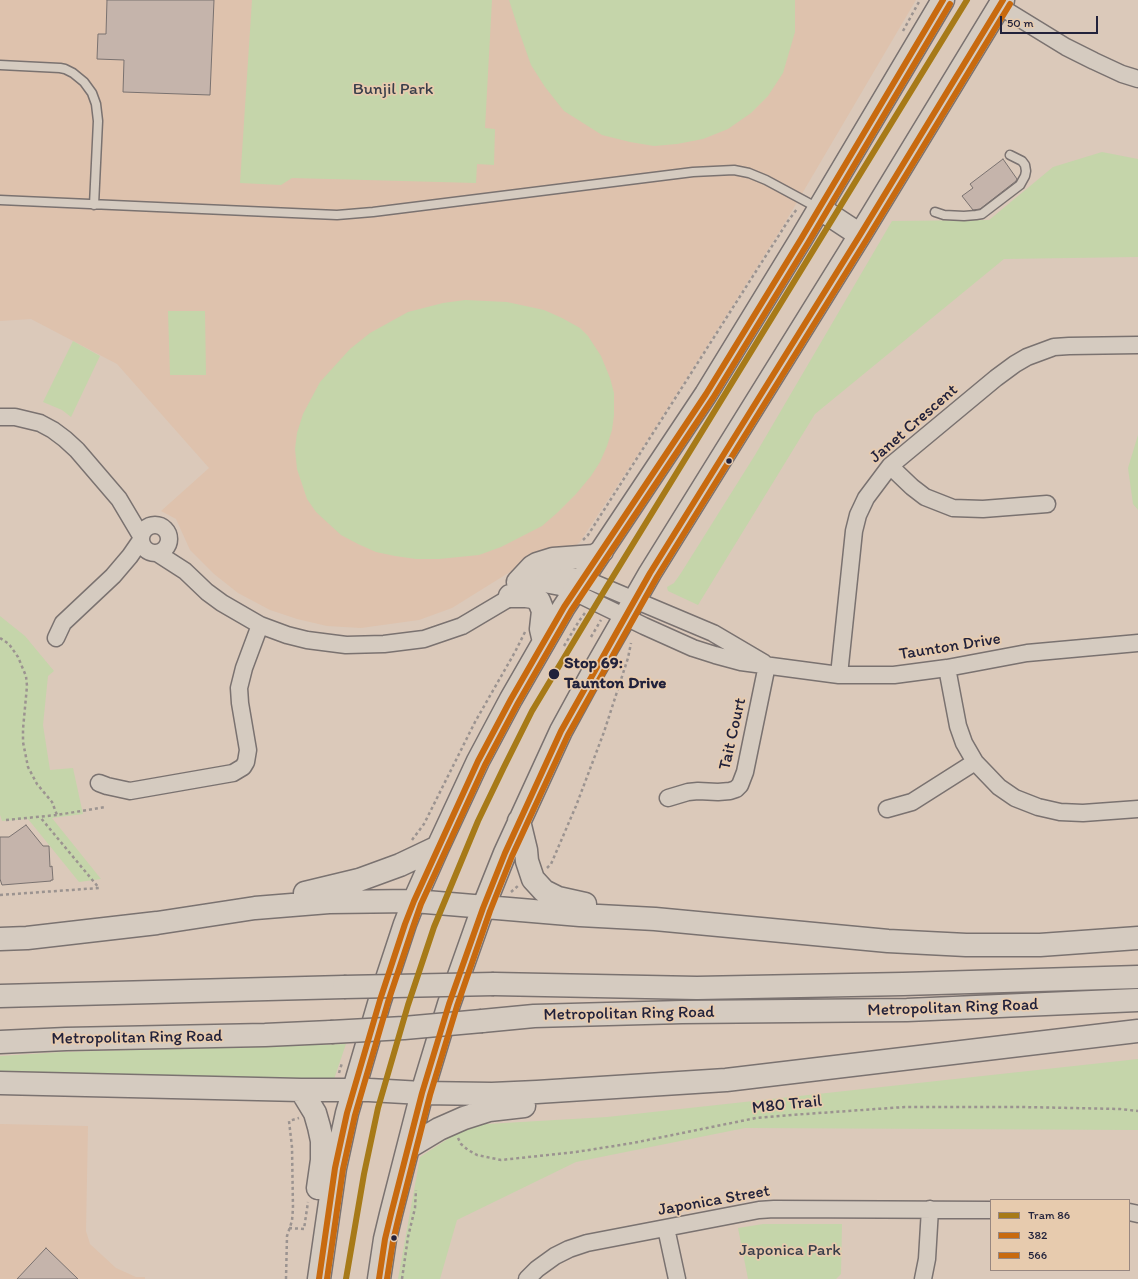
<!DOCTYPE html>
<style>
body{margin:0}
#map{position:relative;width:1138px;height:1279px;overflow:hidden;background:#dbc9ba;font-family:Itim,sans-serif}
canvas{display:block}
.legend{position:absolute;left:990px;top:1199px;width:140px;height:72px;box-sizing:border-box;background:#e7cbae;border:1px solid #988780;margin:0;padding:5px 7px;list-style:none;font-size:12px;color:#22223b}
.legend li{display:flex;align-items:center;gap:8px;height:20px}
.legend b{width:20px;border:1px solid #988780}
.scale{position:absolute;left:1000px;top:16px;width:98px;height:18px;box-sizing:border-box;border:2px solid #22223b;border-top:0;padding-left:5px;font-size:12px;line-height:14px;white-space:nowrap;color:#22223b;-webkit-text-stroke:3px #e7cbae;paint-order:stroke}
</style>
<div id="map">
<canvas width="1138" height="1279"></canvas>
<ul class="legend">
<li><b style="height:5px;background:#a77a18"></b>Tram 86</li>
<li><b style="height:5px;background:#c86a0f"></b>382</li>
<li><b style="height:5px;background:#c86a0f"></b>566</li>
</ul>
<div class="scale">50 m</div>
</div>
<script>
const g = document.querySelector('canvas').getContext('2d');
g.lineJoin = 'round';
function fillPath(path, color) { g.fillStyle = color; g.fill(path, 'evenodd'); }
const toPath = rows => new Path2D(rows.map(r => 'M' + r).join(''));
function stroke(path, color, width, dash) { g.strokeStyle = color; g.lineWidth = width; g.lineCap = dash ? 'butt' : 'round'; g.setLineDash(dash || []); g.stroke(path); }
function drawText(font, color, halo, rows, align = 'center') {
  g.font = font + ' Itim,sans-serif'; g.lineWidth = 3.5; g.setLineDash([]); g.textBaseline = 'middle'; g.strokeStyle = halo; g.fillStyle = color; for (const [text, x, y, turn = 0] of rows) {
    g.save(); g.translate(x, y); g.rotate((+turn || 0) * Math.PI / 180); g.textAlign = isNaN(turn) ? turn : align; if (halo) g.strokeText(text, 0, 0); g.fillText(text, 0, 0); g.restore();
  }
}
fillPath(toPath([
 [0,0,916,0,783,226,648,439,580,542,572,548,534,557,452,608,419,620,361,628,327,626,297,619,270,610,238,593,214,574,190,550,176,519,161,511,209,468,117,364,31,319,0,321],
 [0,1124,88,1126,86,1231,90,1244,116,1268,136,1277,145,1277,145,1279,0,1279]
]), '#dec2ad');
fillPath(toPath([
 [252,0,492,0,485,128,495,129,494,165,477,164,476,183,292,178,281,185,240,183],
 [509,0,795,0,795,32,783,73,768,96,751,113,728,129,703,139,677,144,654,146,630,142,602,135,564,111,545,87,531,65,520,34],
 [1102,152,1138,159,1138,257,1004,259,815,414,698,605,668,591,667,587,674,583,681,573,755,455,892,221,989,220,1053,167],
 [465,300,507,302,544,310,562,318,580,328,588,336,601,356,610,378,614,393,614,415,612,430,607,446,600,462,591,476,576,494,557,513,542,526,501,547,479,555,439,559,416,559,395,556,376,552,358,544,341,535,316,512,307,499,297,469,295,449,297,433,303,414,320,382,350,349,370,333,408,312,443,303],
 [168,311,205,311,206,375,170,375],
 [73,341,100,356,71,417,62,410,43,402],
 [1138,435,1138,510,1133,504,1128,468],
 [0,616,25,636,54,671,48,676,43,725,50,770,73,768,83,814,52,818,101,879,79,882,28,819,2,821,0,815],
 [346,1044,333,1082,0,1075,0,1056,62,1052],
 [1138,1059,1138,1130,745,1128,576,1162,457,1220,440,1279,398,1279,420,1157,469,1125,607,1117],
 [763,1224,842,1224,841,1274,836,1279,748,1279,738,1228]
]), '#c5d5aa');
const building = toPath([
 [107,0,214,0,210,95,123,92,124,60,97,59,98,34,106,34,107,0],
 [1003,159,1017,179,1016,181,980,209,973,210,962,196,973,188,970,184,1003,159],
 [26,825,43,846,49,846,50,867,52,866,53,880,51,880,51,881,2,885,0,879,0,837,9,837,26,825],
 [46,1248,78,1279,17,1279,46,1248]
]);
fillPath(building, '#c5b4ab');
stroke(building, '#7a7270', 1);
const lane = toPath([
 [0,65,60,68,65,69,73,73,84,82,92,93,96,104,98,121,94,205],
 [0,200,337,215,373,212,693,172,734,170,749,173,766,180,818,208],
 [935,212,944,215,964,216,976,215,982,214,1020,185,1025,176,1026,171,1025,165,1022,161,1010,155]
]);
const street = toPath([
 [999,6,1066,47,1094,61,1122,74,1138,79],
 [0,417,15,417,40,423,53,430,65,439,77,450,119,499,141,536],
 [890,466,912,487,925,497,953,508,983,509,1047,504],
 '141 539a14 14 0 1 1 28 0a14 14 0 1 1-28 0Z',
 [157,553,185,571,207,592,222,603,260,625,287,635,307,640,346,645,384,644,424,639,462,626,521,591,535,585,544,584,560,587,574,592,644,626,693,648,715,655,741,662,839,675,894,675,947,668,1027,653,1138,643],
 [525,580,551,572,561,573,592,582,713,633,764,663],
 [56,638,63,623,113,576,130,556,141,540],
 [947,668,958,726,964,743,975,762,999,787,1015,798,1038,807,1060,812,1083,813,1138,809],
 [839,675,854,531,858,515,866,498,890,466,996,378,1015,364,1027,357,1054,347,1069,346,1138,345],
 [99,783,107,786,130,791,233,773,243,767,246,762,248,750,240,703,239,688,244,668,260,625],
 [668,798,688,792,698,791,718,792,730,791,736,789,740,785,745,772,767,665],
 [887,809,912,802,975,762],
 [1129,1212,1138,1214],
 [666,1228,677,1279],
 [527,1279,537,1269,555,1256,569,1249,587,1243,759,1210,774,1209,991,1210],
 [923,1279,927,1259,930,1209]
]);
const highway = toPath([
 [819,208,860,235],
 [518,582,532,567,537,564,553,559,594,556,602,551],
 [510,596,526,596,533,597,539,601,543,611,541,629,544,642],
 [519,821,526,850,527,861,533,879,544,891,558,898,585,904],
 [305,893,359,880,400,865,438,847],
 [0,939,27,938,157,923,255,908,329,902,414,901,580,915,655,919,888,941,966,945,1040,945,1138,938],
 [494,984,697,988,903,984,1138,977],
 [0,996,344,987],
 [482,1021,534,1016,682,1012,907,1010,1138,1000],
 [0,1042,66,1039,265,1035,331,1032],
 [0,1083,301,1090,369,1090,422,1093,492,1094,537,1092,726,1080,1138,1031],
 [301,1090,315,1113,319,1127,322,1141,322,1160,318,1188],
 [409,1147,439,1129,464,1118,489,1110,524,1106],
 [319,1279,335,1168,347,1113,380,1000,405,924,414,901,438,847,478,761,511,699,564,607,706,394,801,239,943,0],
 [379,1279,385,1239,391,1214,422,1093,449,1004,483,908,505,853,561,731,591,676,650,573,860,235,1003,0]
]);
stroke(lane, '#7a7270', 11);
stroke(street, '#7a7270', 19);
stroke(highway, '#7a7270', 25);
stroke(toPath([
 [903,31,920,0],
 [583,540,588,535,604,510,788,221,797,209],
 [591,637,601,620],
 [0,638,9,644,18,657,26,676,27,686,23,729,23,742,28,767,37,784,52,802,57,815,105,807],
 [564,646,579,621,585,613],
 [6,820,57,815],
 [412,840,424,824,475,722,515,652,525,632],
 [547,868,551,864,576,806,604,732,628,658,631,643],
 [511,892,519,885],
 [0,895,99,888,40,817],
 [339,1073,342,1063],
 [458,1138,461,1144,468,1150,477,1155,501,1160,576,1152,633,1143,756,1118,805,1114,905,1107,1022,1107,1120,1109,1138,1111],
 [289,1228,304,1229,308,1202],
 [286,1279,287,1236,292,1221,293,1208,292,1147,289,1121,299,1118],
 [402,1279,408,1237,415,1208,416,1190]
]), '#9b9390', 2.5, [3, 3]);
stroke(lane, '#d5cbc0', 8);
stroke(street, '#d5cbc0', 16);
stroke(highway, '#d5cbc0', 22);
const highwayBridge = toPath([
 [344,987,494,984],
 [331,1032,404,1028,482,1021]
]);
stroke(highwayBridge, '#7a7270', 25, []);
stroke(highwayBridge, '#d5cbc0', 22);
stroke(toPath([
 [319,1279,335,1168,347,1113,380,1000,405,924,414,901,478,761,511,699,564,607,706,394,801,239,943,0],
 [379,1279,385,1239,391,1214,422,1093,449,1004,483,908,505,853,561,731,650,573,860,235,1003,0]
]), '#c86a0f', 6);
stroke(toPath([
 [327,1279,343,1169,355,1115,388,1002,413,927,421,904,485,765,518,703,571,611,713,398,808,243,950,4],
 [387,1279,393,1241,399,1216,430,1095,457,1006,490,911,512,856,568,735,657,577,867,239,1010,4]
]), '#c86a0f', 6);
stroke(toPath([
 [346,1279,364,1174,378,1108,408,1005,434,927,478,821,504,767,532,711,606,588,967,0]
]), '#a77a18', 6);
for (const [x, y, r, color] of [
 [729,461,3.5,"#22223b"],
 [554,674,6,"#22223b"],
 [394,1238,3.5,"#22223b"]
]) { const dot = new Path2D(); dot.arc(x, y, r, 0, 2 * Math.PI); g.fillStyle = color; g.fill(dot); stroke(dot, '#e7cbae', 1.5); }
drawText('17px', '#383e4a', '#e7cbae', [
 ["Bunjil Park",393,90],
 ["Japonica Park",790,1251]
]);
drawText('17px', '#22223b', '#e7cbae', [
 ["Janet Crescent",914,424,-41],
 ["Taunton Drive",950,647,-9],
 ["Tait Court",733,734,-77],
 ["Metropolitan Ring Road",953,1008,-2],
 ["Metropolitan Ring Road",629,1014,-1],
 ["Metropolitan Ring Road",137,1038,-1],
 ["M80 Trail",787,1105,-6],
 ["Japonica Street",714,1201,-10]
]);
drawText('bold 17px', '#22223b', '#e7cbae', [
 ["Stop 69:",564,664],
 ["Taunton Drive",564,684]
], 'left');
</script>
